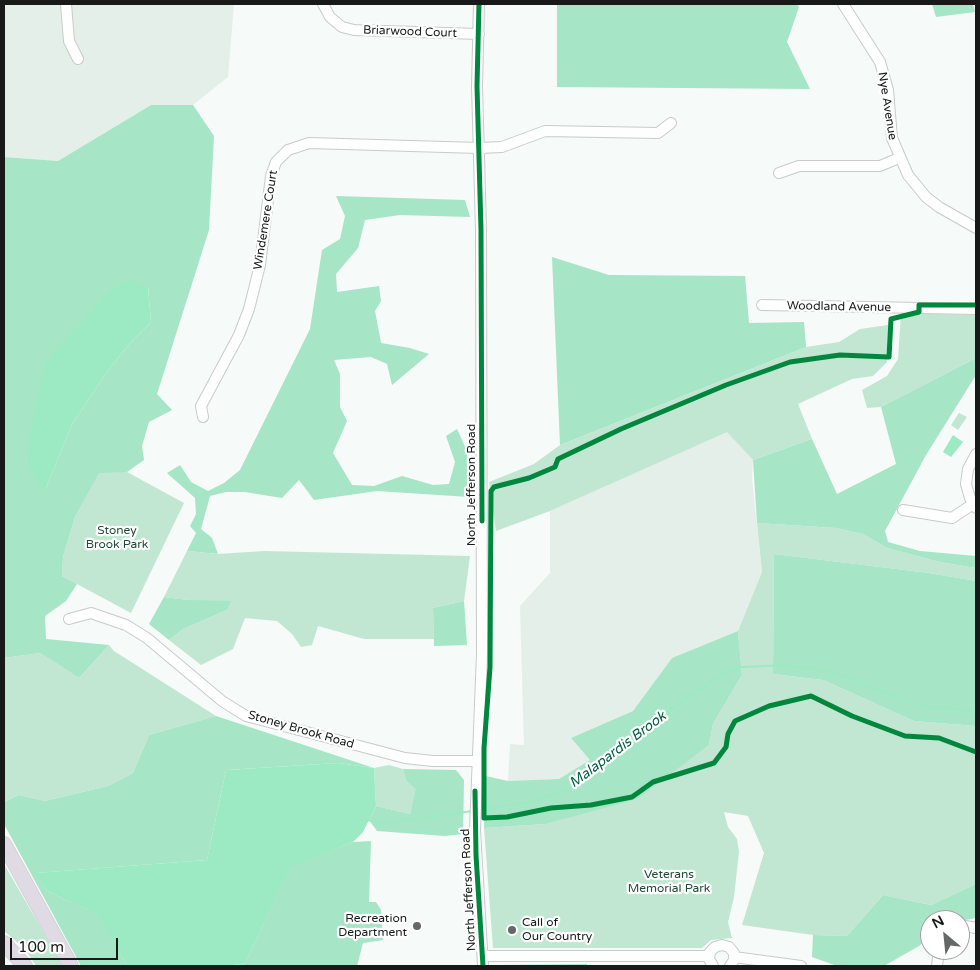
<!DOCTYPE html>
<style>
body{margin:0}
#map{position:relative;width:980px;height:970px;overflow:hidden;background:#f6faf8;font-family:"Varela Round",sans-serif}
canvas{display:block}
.frame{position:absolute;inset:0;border:5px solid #171a18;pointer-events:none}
.north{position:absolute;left:920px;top:910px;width:50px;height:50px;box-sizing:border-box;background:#fff;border:1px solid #a2a3a3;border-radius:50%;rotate:332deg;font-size:14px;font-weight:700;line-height:20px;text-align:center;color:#171a18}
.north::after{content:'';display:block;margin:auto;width:18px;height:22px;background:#656866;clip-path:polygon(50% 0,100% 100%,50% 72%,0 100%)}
.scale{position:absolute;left:10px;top:938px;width:108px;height:22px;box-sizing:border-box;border:2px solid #171a18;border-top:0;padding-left:6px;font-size:15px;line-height:18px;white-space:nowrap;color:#171a18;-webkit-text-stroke:4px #fff;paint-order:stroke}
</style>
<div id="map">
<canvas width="980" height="970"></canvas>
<div class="frame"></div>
<div class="north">N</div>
<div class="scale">100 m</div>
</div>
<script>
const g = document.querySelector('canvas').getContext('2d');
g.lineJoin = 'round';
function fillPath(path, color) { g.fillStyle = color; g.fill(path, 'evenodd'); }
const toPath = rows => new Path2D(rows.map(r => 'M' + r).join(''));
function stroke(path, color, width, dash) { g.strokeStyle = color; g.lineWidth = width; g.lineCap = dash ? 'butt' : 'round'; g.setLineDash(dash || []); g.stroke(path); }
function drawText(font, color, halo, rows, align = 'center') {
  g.font = font + ' "Varela Round",sans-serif'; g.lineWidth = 4.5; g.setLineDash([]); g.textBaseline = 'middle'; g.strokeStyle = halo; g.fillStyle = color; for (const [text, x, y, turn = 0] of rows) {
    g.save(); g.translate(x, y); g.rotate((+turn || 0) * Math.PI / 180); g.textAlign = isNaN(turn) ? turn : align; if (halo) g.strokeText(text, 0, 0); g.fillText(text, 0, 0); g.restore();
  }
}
fillPath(toPath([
 [4,4,234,4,228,77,193,105,151,105,58,161,4,157],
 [727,431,753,460,752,479,762,572,738,631,672,658,633,711,571,738,590,760,559,779,508,781,510,744,524,745,520,606,550,573,550,511]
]), '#e4efe9');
fillPath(toPath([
 [901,313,976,315,976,358,881,407,867,408,862,390,887,376,898,359],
 [888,325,887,362,873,376,852,379,798,404,812,439,753,460,727,432,550,511,496,531,489,482,534,464,560,445,806,347,839,342,860,329],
 [959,413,967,417,958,430,951,425],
 [99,472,127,472,184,503,131,613,62,576,63,557,75,517],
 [757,523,836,528,863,534,887,548,940,562,976,568,976,581,929,573,774,554,773,674,823,680,914,721,976,726,976,884,931,905,883,895,847,936,813,935,742,925,764,853,748,816,724,812,728,827,737,839,739,852,734,897,728,922,732,938,711,940,702,948,493,948,484,828,546,824,591,811,685,761,709,745,713,724,742,675,738,631,762,572],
 [187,551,217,554,265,551,470,556,464,601,433,608,434,639,364,639,318,626,312,645,301,647,292,634,277,621,245,618,233,649,201,665,169,640,183,629,227,610,188,600,164,597],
 [109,645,114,651,216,716,149,735,133,773,108,786,45,801,19,795,4,802,4,658,40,653,79,678],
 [389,765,403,769,406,781,417,789,410,814,376,806,374,768],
 [4,864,63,966,36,966,25,949,4,931]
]), '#c1e7d3');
fillPath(toPath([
 [557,4,797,4,799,7,787,42,810,89,557,87],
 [932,4,973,4,975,12,936,17],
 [151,105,193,105,214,136,209,230,157,394,172,410,149,422,142,446,144,460,127,472,99,473,75,517,63,557,62,576,77,584,66,601,45,616,46,639,109,645,79,678,40,653,4,658,4,157,58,161],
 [148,287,151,322,131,342,109,369,72,424,46,488,26,458],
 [336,196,465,200,470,217,400,215,365,220,358,248,336,274,337,292,379,286,381,301,375,311,381,343,410,348,429,354,392,385,387,364,371,357,334,360,340,374,340,407,347,421,333,453,352,485,374,486,402,476,433,485,449,484,455,462,446,436,457,429,467,451,469,497,377,491,314,500,299,480,282,498,245,492,226,492,210,496,201,529,212,538,218,554,187,551,196,533,190,526,196,514,195,498,167,473,180,465,191,482,208,491,224,483,240,470,310,329,322,250,340,239,345,216],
 [552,257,609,275,745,276,749,323,804,322,806,347,560,445],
 [976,358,976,375,926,455,885,531,888,542,920,551,976,556,976,568,940,562,887,548,863,534,836,528,757,523,753,460,812,439,837,494,896,464,881,407],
 [774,554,929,573,976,581,976,726,914,721,823,680,773,674],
 [164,597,188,600,231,601,227,610,183,629,169,640,149,624],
 [464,601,467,645,434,646,433,608],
 [738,631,742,675,713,724,709,745,637,799,546,824,484,828,486,776,508,781,559,779,590,760,571,738,633,711,672,658],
 [216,716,374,768,338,763,226,770,207,860,36,873,47,891,99,915,127,966,81,966,4,824,4,802,19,795,45,801,108,786,133,773,149,735],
 [403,769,456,770,464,780,463,834,445,836,377,831,369,820,376,806,410,814,416,789,406,781],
 [371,841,369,902,376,902,381,910,383,940,363,943,357,966,230,966,245,963,291,865,353,842],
 [976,884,976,918,960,921,930,920,930,936,919,946,884,966,837,966,812,957,813,935,847,936,883,895,931,905],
 [587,964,587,966,495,966,495,965]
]), '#a6e5c6');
fillPath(toPath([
 [130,279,148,287,151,322,131,342,109,369,72,424,46,488,43,490,40,488,26,458,44,364,108,292],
 [953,435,963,442,951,457,943,452],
 [338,763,374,768,376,806,363,832,353,842,291,866,245,963,230,966,127,966,98,915,47,891,35,873,207,860,226,770]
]), '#9ceac3');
stroke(toPath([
 [479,810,531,802,565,790,602,765,654,721,727,671,743,667,786,665,830,671,895,697,926,707,976,711],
 [368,820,382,824,472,811],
 [4,871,5,871]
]), '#9ceac3', 2);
const minor = toPath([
 [66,4,69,41,78,59],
 [323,4,330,17,342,27,354,30,479,34],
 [479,4,477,86,481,230,482,654,475,830,483,966],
 [843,4,880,62,888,90,892,138,908,175,926,197,939,207,976,228],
 [779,173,799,166,880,166,899,158],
 [762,305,976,309],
 [203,417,201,406,239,335,249,309,260,265,271,176,276,162,288,150,309,143,479,148,502,147,545,131,658,133,671,123],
 [976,454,968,469,966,484,970,498,976,508],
 [903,510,952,518,973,504],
 [69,619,91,613,126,625,147,638,222,701,246,716,405,758,433,761,476,761],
 [960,925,976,928],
 [483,956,709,956],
 [734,957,801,966],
 [713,966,709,959,710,952,715,947,722,945,729,947,734,953,734,960,730,966],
 [937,966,939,950]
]);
const highway = toPath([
 [4,844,71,966],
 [4,943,25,966]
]);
stroke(minor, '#c8cbca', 12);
stroke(highway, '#d2d4d3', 16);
stroke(minor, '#fefefe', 10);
stroke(highway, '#e0dae4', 14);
stroke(toPath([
 [479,4,477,86,481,230,482,521],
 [976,305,919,305,919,312,891,319,889,357,840,355,790,362,726,385,621,429,558,459,555,467,529,478,494,487,491,491,490,667,484,748,484,818,507,817,551,808,591,805,632,797,653,782,714,763,726,747,728,734,735,721,769,706,811,696,852,716,905,736,939,738,976,752],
 [475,791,476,855,483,966]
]), '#00873e', 5);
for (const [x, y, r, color] of [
 [417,926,5,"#656866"],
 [512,930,5,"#656866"]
]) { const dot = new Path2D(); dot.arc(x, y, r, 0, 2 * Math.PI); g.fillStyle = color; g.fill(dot); stroke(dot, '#fff', 2); }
drawText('12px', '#171a18', '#fff', [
 ["Briarwood Court",410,32,2],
 ["Nye Avenue",887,106,81],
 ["Windemere Court",266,220,-81],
 ["Woodland Avenue",839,307,1],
 ["North Jefferson Road",472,485,-90],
 ["Stoney Brook Road",301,730,16],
 ["North Jefferson Road",469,890,-93]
]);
drawText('12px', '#1e4c36', '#fff', [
 ["Stoney",117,531],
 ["Brook Park",117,545],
 ["Veterans",669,875],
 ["Memorial Park",669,889]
]);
drawText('12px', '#171a18', '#fff', [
 ["Recreation",407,919],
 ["Department",407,933],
 ["Call of",522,923,"left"],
 ["Our Country",522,937,"left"]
], 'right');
drawText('italic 14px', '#015e3c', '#fff', [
 ["Malapardis Brook",618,750,-37]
]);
</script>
